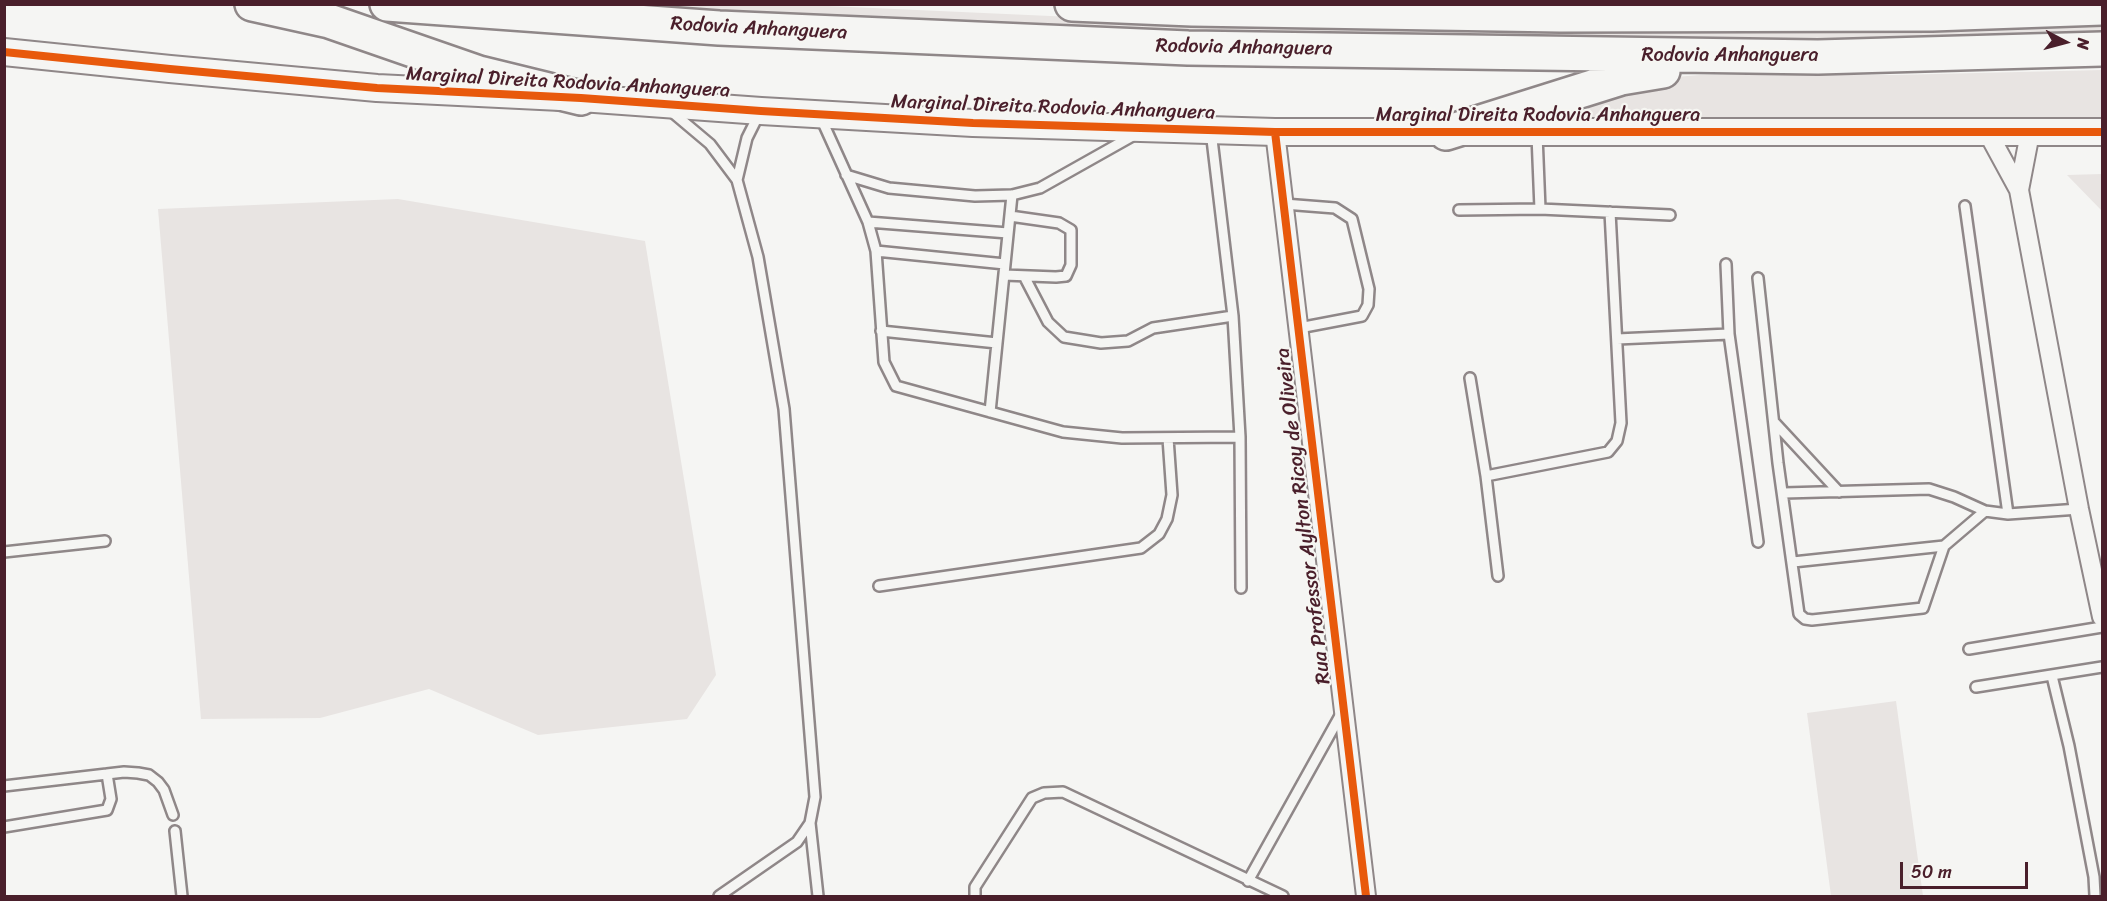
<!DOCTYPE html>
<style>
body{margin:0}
#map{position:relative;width:2107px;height:901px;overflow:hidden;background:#f5f5f3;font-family:Sriracha,sans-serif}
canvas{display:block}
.frame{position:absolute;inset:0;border:6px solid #4a1f2b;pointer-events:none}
.north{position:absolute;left:2035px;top:12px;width:60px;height:60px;-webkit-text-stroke:4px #f6f6f2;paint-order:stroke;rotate:96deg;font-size:16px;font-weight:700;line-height:24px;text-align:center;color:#4a1f2b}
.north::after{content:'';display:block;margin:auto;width:21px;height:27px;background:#4a1f2b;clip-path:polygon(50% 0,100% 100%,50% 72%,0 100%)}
.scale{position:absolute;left:1900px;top:862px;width:128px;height:27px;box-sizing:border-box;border:3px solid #4a1f2b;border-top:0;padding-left:8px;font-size:18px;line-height:21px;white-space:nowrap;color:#4a1f2b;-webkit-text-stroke:4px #f6f6f2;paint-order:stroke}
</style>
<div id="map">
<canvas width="2107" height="901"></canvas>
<div class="frame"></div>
<div class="north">N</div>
<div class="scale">50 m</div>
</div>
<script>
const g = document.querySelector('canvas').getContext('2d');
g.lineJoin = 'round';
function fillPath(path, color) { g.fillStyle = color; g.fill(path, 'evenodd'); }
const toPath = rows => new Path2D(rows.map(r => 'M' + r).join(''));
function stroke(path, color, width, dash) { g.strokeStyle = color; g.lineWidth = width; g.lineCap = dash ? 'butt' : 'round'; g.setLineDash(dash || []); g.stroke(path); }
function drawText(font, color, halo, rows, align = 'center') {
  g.font = font + ' Sriracha,sans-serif'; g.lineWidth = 4.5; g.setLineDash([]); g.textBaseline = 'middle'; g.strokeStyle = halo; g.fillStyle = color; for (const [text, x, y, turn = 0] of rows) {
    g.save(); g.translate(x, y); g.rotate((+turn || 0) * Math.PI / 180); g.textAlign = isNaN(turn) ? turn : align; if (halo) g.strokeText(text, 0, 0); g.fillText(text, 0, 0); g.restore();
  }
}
fillPath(toPath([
 [784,4,1139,20,2102,21,2102,41,1496,44,522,5],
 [2102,70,2102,122,1753,125,1517,118,1663,78,1700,75,1894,75],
 [2102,174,2102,211,2067,175],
 [398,199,645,241,716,675,687,719,538,735,429,689,320,718,201,719,158,209],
 [1896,701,1923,896,1831,896,1807,713]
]), '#e8e4e2');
const lane = toPath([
 [672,112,710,144,737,180,758,257,784,409,815,797,810,823,797,842,719,896],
 [820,116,868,222,876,251,884,362,896,386,1063,432,1122,438,1240,437,1233,316,1211,131],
 [846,175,889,188,975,196,1012,195,1040,188,1136,134],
 [737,180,747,138,760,112],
 [1284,204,1335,208,1352,219,1369,289,1368,305,1362,316,1299,328],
 [1965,206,2008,514],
 [1540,209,1670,215],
 [1459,210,1540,209,1537,135],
 [868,222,1008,233],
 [876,251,1005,264],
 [1726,264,1729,334],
 [1004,275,1056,277,1066,276,1071,265,1071,230,1059,223,1010,216],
 [1024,276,1048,322,1064,337,1101,343,1128,341,1153,328,1233,316],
 [1758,278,1778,463,1799,614,1805,619,1812,620,1923,608,1944,546,1985,511],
 [881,331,997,343],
 [1617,339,1729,334,1758,542],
 [1470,378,1486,476],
 [990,412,1012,195],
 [1775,423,1839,492],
 [1240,437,1241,588],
 [1784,493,1929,489,1954,497,1985,511,2008,514,2079,509],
 [4,552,105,541],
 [1793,562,1944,546],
 [1498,576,1486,476,1608,452,1617,441,1621,423,1610,212],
 [879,586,1141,548,1159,534,1167,519,1172,495,1168,438],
 [1969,649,2102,627],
 [2052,676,2069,746,2094,877,2095,896],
 [1976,687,2102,667],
 [4,786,124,772,138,773,149,775,158,782,164,790,173,815],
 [810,823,818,896],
 [4,827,107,810,111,799,107,774],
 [175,831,182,896],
 [1248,881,1341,714],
 [975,896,975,887,1032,798,1044,793,1063,792,1283,896]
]);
const street = toPath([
 [1275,132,1366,896],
 [1988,133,2019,190,2079,509,2102,617],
 [2019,190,2030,133]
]);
const secondary = toPath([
 [4,52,170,69,377,88,581,98,761,111,973,123,1275,132,2102,132]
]);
const highway = toPath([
 [252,4,329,21,479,73,581,98],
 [387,4,719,28,1188,48,1818,57,2102,49],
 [1072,4,1192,9,1560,15,1932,14,2102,8],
 [1446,133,1621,78,1663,71]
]);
stroke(lane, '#8f8788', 14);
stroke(street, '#8f8788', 22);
stroke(secondary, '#8f8788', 30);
stroke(highway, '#8f8788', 38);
stroke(lane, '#f5f5f3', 9);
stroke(street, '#f5f5f3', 18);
stroke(secondary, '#f5f5f3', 26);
stroke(highway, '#f5f5f3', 33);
stroke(toPath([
 [4,52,170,69,377,88,581,98,761,111,973,123,1275,132,2102,132],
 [1275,132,1366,896]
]), '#e8590c', 8);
drawText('20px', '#4a1f2b', '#f6f6f2', [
 ["Rodovia Anhanguera",759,29,3],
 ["Rodovia Anhanguera",1244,48,1],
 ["Rodovia Anhanguera",1730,56],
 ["Marginal Direita Rodovia Anhanguera",568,83,3],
 ["Marginal Direita Rodovia Anhanguera",1053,108,2],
 ["Marginal Direita Rodovia Anhanguera",1538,116],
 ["Rua Professor Aylton Ricoy de Oliveira",1304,516,-97]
]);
</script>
